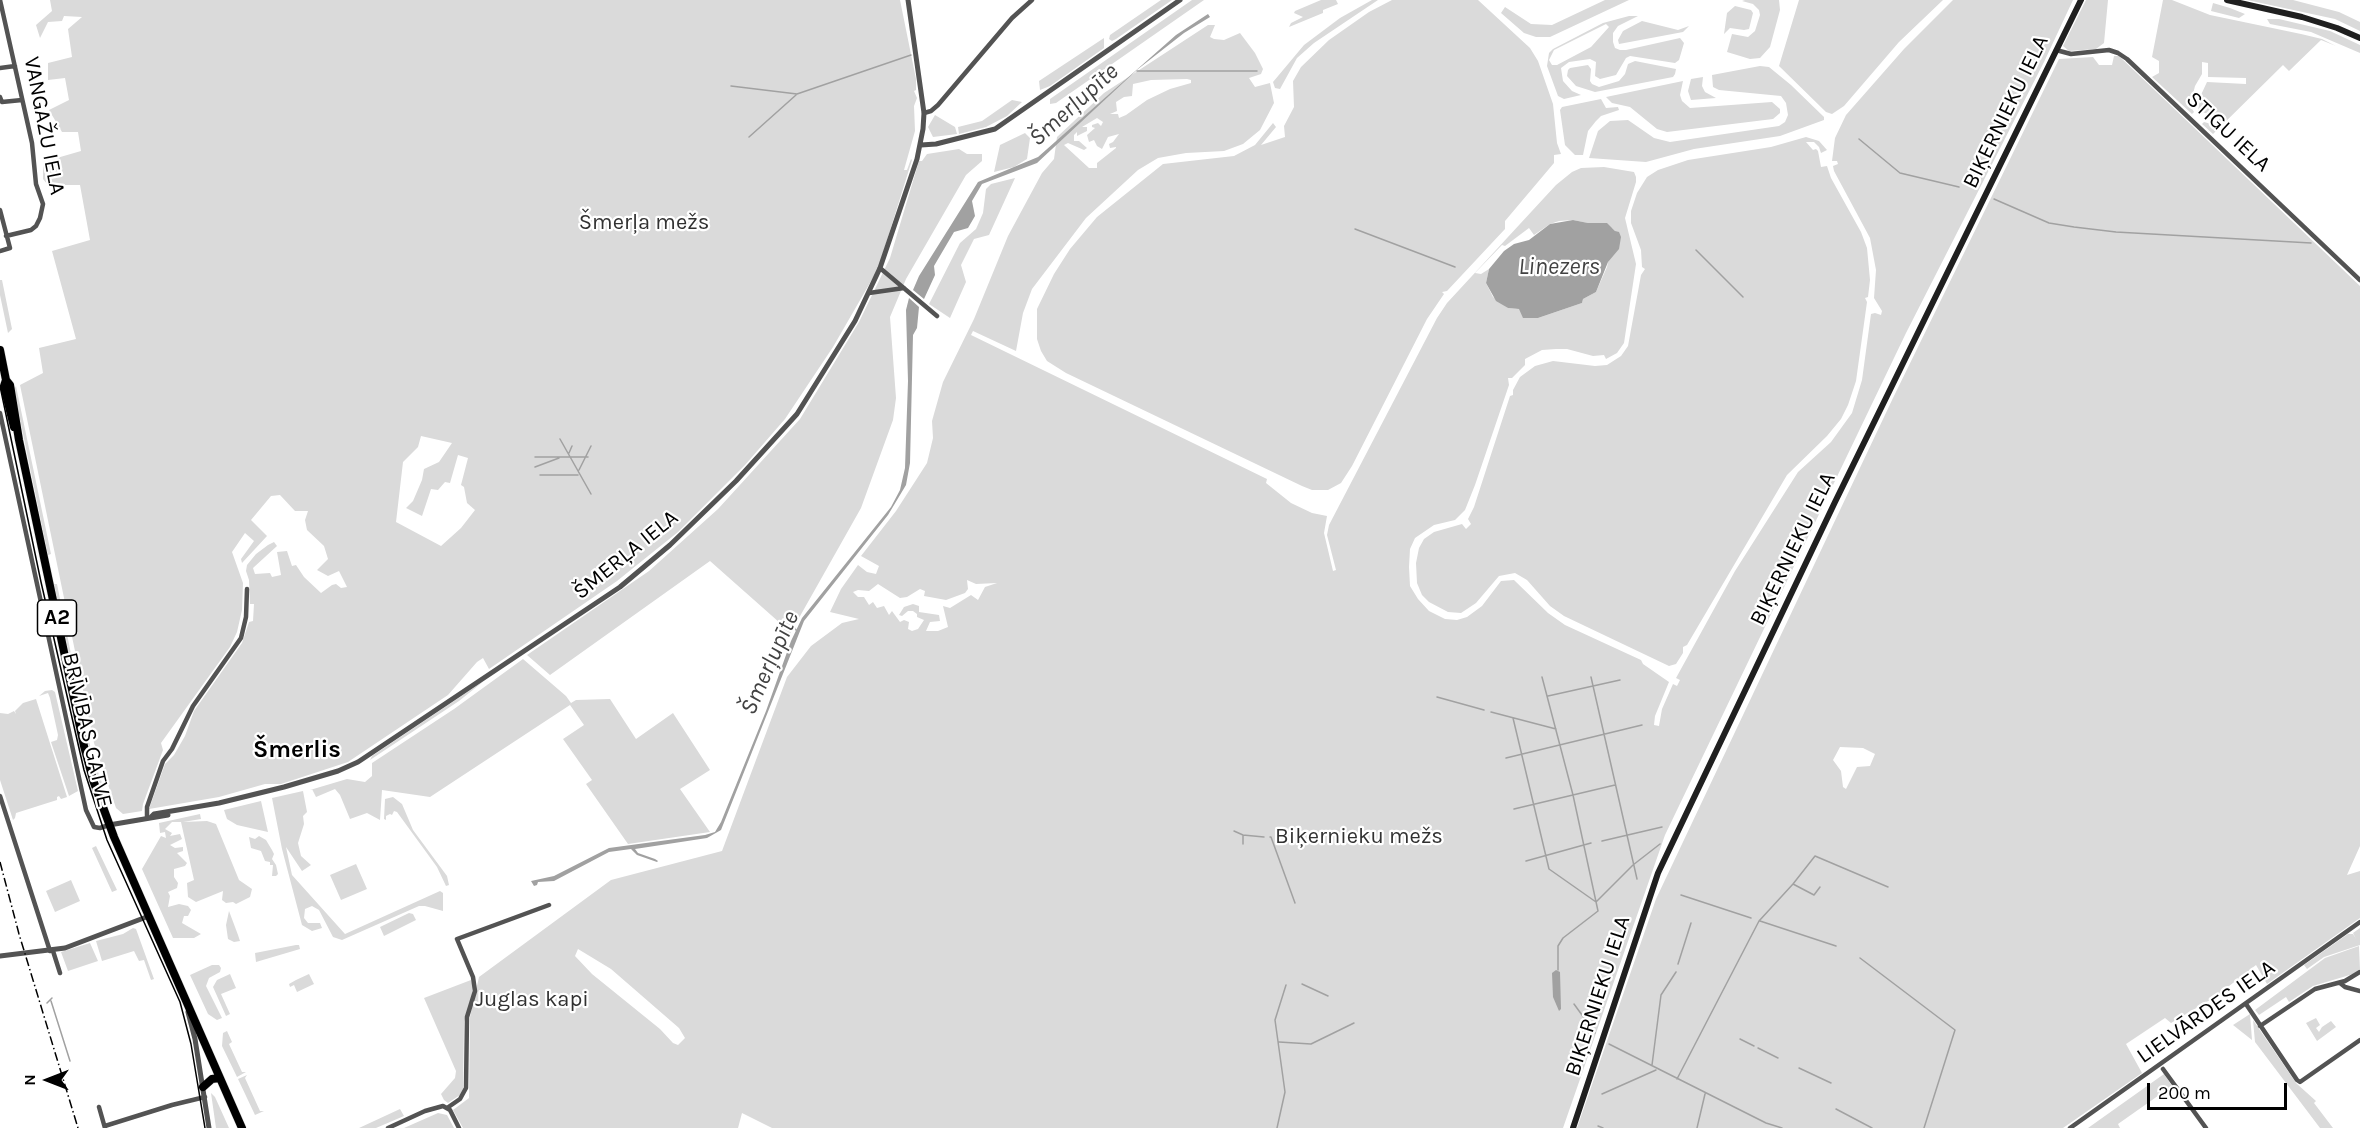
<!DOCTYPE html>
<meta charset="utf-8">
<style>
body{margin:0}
#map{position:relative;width:2360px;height:1128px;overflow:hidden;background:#fff;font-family:Karla,sans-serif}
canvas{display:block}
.north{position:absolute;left:18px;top:1050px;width:60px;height:60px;-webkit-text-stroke:4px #fff;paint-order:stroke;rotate:270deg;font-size:16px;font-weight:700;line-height:24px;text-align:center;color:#000}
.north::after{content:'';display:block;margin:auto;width:21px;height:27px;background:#000;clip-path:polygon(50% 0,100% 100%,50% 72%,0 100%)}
.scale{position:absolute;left:2147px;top:1083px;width:140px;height:27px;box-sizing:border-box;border:3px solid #000;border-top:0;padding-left:8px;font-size:18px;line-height:21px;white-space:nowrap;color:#000;-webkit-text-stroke:4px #fff;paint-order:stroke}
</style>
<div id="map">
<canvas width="2360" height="1128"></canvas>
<div class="north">N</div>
<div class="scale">200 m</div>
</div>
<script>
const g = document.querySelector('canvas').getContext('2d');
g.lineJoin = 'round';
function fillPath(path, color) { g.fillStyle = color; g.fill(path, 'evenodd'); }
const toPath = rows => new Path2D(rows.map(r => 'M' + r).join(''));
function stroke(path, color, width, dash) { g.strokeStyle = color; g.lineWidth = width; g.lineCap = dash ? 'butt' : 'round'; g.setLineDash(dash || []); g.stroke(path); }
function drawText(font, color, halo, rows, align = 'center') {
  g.font = font + ' Karla,sans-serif'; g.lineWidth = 4.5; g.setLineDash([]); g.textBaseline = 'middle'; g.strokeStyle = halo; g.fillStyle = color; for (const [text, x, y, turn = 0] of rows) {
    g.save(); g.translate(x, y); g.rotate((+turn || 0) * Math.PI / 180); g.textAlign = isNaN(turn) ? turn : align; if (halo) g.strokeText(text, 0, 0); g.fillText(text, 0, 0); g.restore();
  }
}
fillPath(toPath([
 [50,0,900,0,916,79,916,90,914,91,917,98,914,106,915,131,904,170,907,170,911,159,912,160,878,269,833,347,785,419,745,465,678,532,617,581,489,669,483,658,477,662,448,695,348,762,281,784,265,784,219,797,149,809,165,764,174,755,185,736,194,711,242,643,249,622,253,621,254,604,250,604,249,580,246,571,247,565,256,554,268,545,274,542,277,546,253,568,255,574,270,573,272,577,281,575,277,552,287,551,292,566,296,565,304,577,321,593,332,585,336,584,341,588,347,587,339,571,328,576,317,570,328,559,324,546,307,530,305,520,308,511,295,511,280,495,271,496,251,520,267,536,242,563,241,559,254,541,245,533,232,552,243,583,242,610,237,632,230,647,161,743,163,750,143,804,142,811,123,814,116,808,94,743,20,385,43,373,39,348,76,339,52,251,90,240,80,185,48,185,43,179,43,162,81,151,78,132,62,132,49,110,69,100,65,78,48,80,48,63,72,57,68,29,82,17,64,16,62,21,48,22,40,38,36,25,52,11],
 [421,436,452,443,439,462,424,469,422,480,413,501,406,508,422,516,431,489,438,490,445,482,450,483,458,455,468,458,461,485,464,487,467,503,475,510,461,528,441,546,396,522,403,462,418,447],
 [1161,0,1172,0,1116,39,1112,41,1109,39,1110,35],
 [1192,0,1204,0,1056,103,1050,104,1050,99],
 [1321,0,1336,0,1338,4,1323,10,1323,13,1289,27,1291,23,1303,17,1294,13,1295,11],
 [1372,0,1378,0,1314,43,1297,58,1280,89,1275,88,1273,82,1304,45,1340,18],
 [1392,0,1478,0,1530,48,1538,61,1553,104,1557,143,1561,154,1554,155,1554,163,1505,221,1505,229,1447,291,1442,292,1444,294,1427,319,1352,466,1341,483,1328,490,1312,490,1302,486,1066,373,1047,361,1041,351,1037,339,1037,309,1054,274,1070,249,1097,217,1163,164,1234,156,1255,145,1273,123,1276,127,1261,145,1285,137,1284,126,1294,107,1293,81,1301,67,1329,40,1369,12],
 [1605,0,1629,0,1550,37,1536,37,1524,33,1501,13,1505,7,1531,24,1552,25],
 [1745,0,1779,0,1780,10,1770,47,1760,58,1750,59,1727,52,1732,34,1748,37,1755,31,1760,15,1759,10,1753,4,1742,1],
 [1799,0,1943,0,1899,42,1844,106,1832,114,1826,112,1779,66],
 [1953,0,2073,0,2044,62,1906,333,1665,835,1563,1128,772,1128,742,1113,738,1128,463,1128,453,1110,469,1098,470,1017,479,977,611,880,722,851,787,677,811,646,842,623,859,619,830,612,841,589,858,565,867,572,876,574,879,566,861,556,896,511,927,463,933,438,932,421,943,382,974,319,1008,236,1042,173,1054,159,1057,137,1104,93,1208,25,1215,25,1210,37,1214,39,1224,40,1240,33,1255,53,1263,69,1261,74,1249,78,1255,87,1270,83,1274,103,1260,130,1243,144,1224,151,1186,153,1158,158,1138,170,1086,218,1032,289,1023,313,1016,351,973,331,971,335,1267,479,1266,483,1291,503,1312,513,1327,516,1324,533,1333,571,1336,570,1327,535,1329,525,1437,318,1447,303,1556,185,1572,172,1581,168,1604,167,1634,172,1636,177,1636,182,1625,218,1636,264,1624,343,1617,353,1606,359,1604,355,1593,356,1567,349,1556,349,1542,350,1525,359,1525,365,1512,378,1508,378,1509,385,1475,485,1465,510,1455,520,1434,525,1415,538,1410,549,1409,567,1410,586,1418,599,1429,611,1445,619,1457,620,1467,617,1482,606,1501,581,1514,580,1548,613,1565,625,1641,660,1643,664,1669,682,1655,716,1654,725,1659,726,1662,709,1673,684,1677,686,1680,680,1676,678,1735,571,1798,472,1831,442,1852,413,1862,380,1871,314,1875,313,1881,315,1882,311,1874,298,1876,270,1870,238,1834,171,1833,166,1838,164,1837,161,1832,161,1835,138,1846,115,1904,49],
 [1187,79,1191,80,1191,83,1170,89,1147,100,1126,115,1119,118,1118,114,1110,114,1117,111,1116,102,1124,97,1132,96,1133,84,1151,80],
 [1097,118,1103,122,1101,126,1098,123,1092,125,1092,127,1095,128,1087,135,1089,142,1094,140,1097,146,1102,149,1108,137,1119,134,1113,142,1109,144,1110,148,1116,147,1116,148,1097,163,1097,168,1089,168,1064,145,1068,143,1084,150,1087,148,1079,141,1074,141,1074,135,1077,132,1077,136,1087,131,1087,127,1082,127],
 [1573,220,1612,228,1615,231,1607,267,1596,292,1583,299,1582,303,1538,318,1519,309,1508,308,1493,297,1486,283,1489,269,1481,274,1475,273,1502,245,1505,246,1529,228,1534,235,1550,224,1559,221],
 [967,580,976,584,997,583,985,587,978,600,971,595,950,608,943,606,948,627,938,631,926,631,930,622,940,621,939,615,919,612,919,606,913,604,904,607,899,615,902,616,908,611,913,611,917,614,917,617,924,620,918,629,912,631,908,629,909,622,904,620,900,622,892,611,889,615,884,606,877,608,873,602,869,605,864,597,858,597,853,592,858,590,869,591,878,584,900,598,907,597,920,589,925,591,924,596,946,600,965,593,968,589],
 [578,949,611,969,679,1028,685,1038,678,1045,673,1043,660,1029,592,974,575,956],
 [2086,0,2108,0,2104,43,2096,49,2069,51,2063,46],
 [2163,0,2172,0,2210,15,2301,34,2322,39,2336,46,2321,40,2289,71,2283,65,2213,134,2202,124,2204,122,2215,125,2220,117,2198,111,2200,97,2207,82,2246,84,2246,78,2208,77,2208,63,2202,62,2202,74,2195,86,2191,102,2191,107,2194,112,2192,114,2152,77,2159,73,2159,61,2152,57],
 [2247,0,2293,0,2339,12,2360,22,2360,31,2335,19],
 [2213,3,2230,8,2245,14,2239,18,2211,11],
 [1735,6,1751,10,1753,13,1749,29,1744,30,1730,28,1724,34,1727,13],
 [1629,16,1638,16,1618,26,1613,33,1613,42,1615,48,1620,50,1626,50,1680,38,1684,43,1679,60,1675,63,1630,56,1626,58,1616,75,1600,79,1595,76,1596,62,1590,59,1569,62,1561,68,1563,81,1572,91,1581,95,1564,99,1558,96,1547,66,1549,53,1553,49,1603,23],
 [1606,24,1609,27,1591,47,1557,65,1552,65,1549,60,1554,50],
 [2267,19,2279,19,2330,31,2360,45,2360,53,2311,32,2270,24],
 [1642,21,1678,30,1689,26,1683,32,1619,44,1618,40,1623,31],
 [1104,38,1104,48,1050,86,1040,90,1039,81],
 [2114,56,2119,56,2360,286,2360,846,2347,875,2360,871,2360,918,2267,984,2256,965,2215,997,2171,1023,2165,1018,2126,1044,2142,1073,2063,1128,1577,1128,1656,899,1893,398,2059,59,2093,57,2099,65,2112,65],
 [1840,747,1863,748,1875,754,1870,766,1857,767,1846,789,1843,787,1841,771,1833,760],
 [1635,61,1676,69,1675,74,1673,77,1595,92,1576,86,1567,76,1568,70,1570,68,1588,65,1591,69,1590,81,1592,84,1599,87,1619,81,1625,74,1628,64],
 [1760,66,1769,67,1791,85,1824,117,1824,120,1780,136,1694,149,1646,162,1589,158,1598,131,1610,121,1628,120,1654,138,1670,142,1779,126,1785,122,1788,115,1786,103,1781,96,1719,90,1713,87,1712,75],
 [1703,77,1702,86,1705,92,1716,98,1691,100,1688,91,1691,79],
 [1683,81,1680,95,1682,101,1690,108,1772,102,1780,109,1780,113,1773,119,1667,132,1657,129,1630,107,1612,103,1606,97],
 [1601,99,1606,108,1618,107,1619,110,1601,116,1596,121,1588,131,1583,155,1575,155,1565,145,1560,110,1562,107],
 [1012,100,1022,102,1007,116,986,127,959,134,958,127,982,121],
 [935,115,955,127,957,134,933,137,928,127],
 [1025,133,1030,138,1027,159,1014,167,994,172,1000,145],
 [1806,137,1819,141,1827,150,1821,153,1819,147,1814,142,1806,142,1813,150,1816,149,1818,151,1821,167,1827,166,1831,178,1861,232,1867,248,1870,280,1868,297,1865,298,1867,302,1856,381,1848,405,1841,419,1827,436,1787,475,1687,645,1683,647,1683,653,1676,664,1669,666,1564,616,1550,606,1527,580,1515,573,1499,576,1476,603,1461,613,1448,612,1429,602,1422,595,1417,583,1416,563,1419,548,1424,539,1434,532,1462,524,1466,529,1471,524,1468,519,1474,507,1510,396,1513,395,1513,390,1520,377,1535,366,1553,361,1595,366,1607,365,1621,356,1628,346,1641,275,1645,269,1642,267,1641,250,1631,223,1631,211,1637,193,1647,177,1658,170,1688,160,1771,147],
 [959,149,967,154,982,154,982,161,966,175,906,279,890,317,896,398,893,420,861,508,786,641,779,633,780,623,710,561,550,675,527,655,649,571,718,509,800,419,859,322,890,258,919,161,922,161,927,154],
 [1015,178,989,235,974,239,961,265,966,282,950,318,929,304,960,243,976,229,983,213,986,189,991,184],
 [0,280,2,280,12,329,8,333,0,295],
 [16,386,51,554,48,555,14,390],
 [54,584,57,584,86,729,94,761,105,791,103,792,92,762],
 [523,659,566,696,571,703,576,700,610,699,636,739,673,713,710,770,680,789,710,832,628,844,586,784,592,780,563,739,584,725,570,705,430,797,382,790,380,820,367,813,350,819,340,795,335,789,316,797,312,789,310,790,347,779,365,782,372,776,372,763,454,709],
 [484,681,459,701,370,760,372,756],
 [52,690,55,692,78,791,69,796,51,742,57,740,58,735,50,698,48,693,39,696,45,691],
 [36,699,67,797,61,799,59,796,57,797,57,800,16,813,15,818,13,820,0,780,0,713,8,714,14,711,16,714,15,711,23,703],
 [303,791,307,812,303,816,304,824,298,843,301,856,311,865,302,871,286,847,292,875,345,934,440,891,443,893,443,911,425,906,419,906,342,940,333,937,319,910,312,906,305,909,304,918,308,923,320,923,322,928,312,931,302,925,282,849,272,798],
 [393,797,402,804,413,830,447,876,449,885,446,886,437,867,397,812,394,811,392,815,390,814,386,816,386,820,384,819,385,799],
 [261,801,268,832,237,825,227,819,224,810],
 [200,814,201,819,183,822,207,821,216,824,239,880,252,889,250,897,236,904,233,902,226,903,222,900,223,891,196,902,188,897,187,883,194,880,181,822,172,822,165,829,172,833,170,836,180,834,182,839,170,845,175,848,183,847,183,851,177,853,187,863,185,866,174,869,174,877,178,883,177,888,168,892,170,896,168,907,179,904,188,906,191,910,188,916,184,916,182,923,201,934,194,938,173,938,142,869,161,836,166,838,165,832,160,833,159,823],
 [259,836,266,840,272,850,274,854,272,859,276,865,278,874,276,876,272,876,273,865,270,865,270,862,265,861,261,851,251,848,249,837,255,839],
 [96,846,117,890,112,892,92,848],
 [356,864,367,889,341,900,330,875],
 [71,880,80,901,55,912,46,891],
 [229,911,238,935,240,941,234,942,228,939,226,925],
 [409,913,413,914,416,920,384,936,380,927],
 [133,928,136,929,154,979,151,980,144,960,139,961,134,951,102,961,96,941,123,934],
 [2360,928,2360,945,2324,957,2307,969,2304,965,2348,934,2353,934,2356,939,2353,933],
 [90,943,98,961,68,971,61,952],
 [296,945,299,945,300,949,256,962,255,953],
 [2359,946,2360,970,2353,974,2313,986,2289,1002,2286,997,2259,1015,2255,1010,2325,958],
 [212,965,219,965,221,968,220,972,209,978,206,986,222,1018,217,1020,208,1014,190,975],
 [230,974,236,988,221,994,230,1014,226,1016,213,987,217,980],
 [309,974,314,984,297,992,294,985,290,987,289,984,296,980],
 [471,980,473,986,472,995,464,1022,463,1089,460,1095,448,1103,444,1100,441,1094,455,1078,456,1071,424,998],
 [2250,1014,2252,1040,2233,1025],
 [2316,1018,2320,1025,2316,1028,2319,1032,2322,1027,2331,1021,2336,1027,2317,1041,2306,1023],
 [2253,1020,2296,1083,2316,1101,2314,1103,2333,1128,2320,1128,2255,1042],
 [227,1031,232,1042,229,1044,242,1072,246,1072,237,1077,222,1046,223,1033],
 [2164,1074,2172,1086,2118,1124,2120,1128,2088,1128],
 [247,1075,245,1078,260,1111,264,1111,255,1115,238,1079],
 [211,1093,215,1097,229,1128,216,1128],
 [400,1109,404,1116,376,1128,359,1128],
 [438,1113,447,1115,454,1128,404,1128]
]), '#dadada');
fillPath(toPath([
 [1208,14,1210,17,1184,33,1138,69,1037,163,982,184,972,201,975,216,968,228,954,232,934,266,935,275,924,299,913,290,919,276,978,182,1038,157,1176,35],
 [1573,220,1588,223,1607,223,1615,231,1619,232,1621,237,1619,249,1608,262,1596,292,1583,299,1582,303,1538,318,1523,318,1519,309,1508,308,1496,301,1486,283,1489,269,1504,251,1514,244,1529,240,1550,224],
 [909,298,919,307,917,328,913,335,910,463,906,485,888,515,804,621,721,830,707,838,635,849,638,853,655,859,658,861,657,862,637,855,631,849,609,852,554,881,538,882,537,885,534,886,531,881,554,876,609,848,705,835,715,832,721,822,766,711,791,641,802,618,891,507,900,490,905,468,908,381,906,310],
 [1556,970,1560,972,1561,1009,1559,1011,1553,997,1552,973]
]), '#a1a1a1');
stroke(toPath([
 [1137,71,1257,71],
 [731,86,797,94,911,55],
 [749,137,796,95],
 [1859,139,1900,173,1959,187],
 [1994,199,2049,223,2074,227,2116,232,2311,243],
 [1355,229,1455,267],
 [1696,250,1743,297],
 [560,439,591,494],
 [569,453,572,446],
 [535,457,588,457],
 [535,467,559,458],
 [579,470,591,446],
 [540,475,578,475],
 [792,624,796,630],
 [1542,677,1573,795,1598,911,1563,938,1558,946,1558,970],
 [1591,677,1637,879],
 [1548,696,1620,680],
 [1437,697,1484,710],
 [1491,712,1556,729],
 [1513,718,1549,869,1596,902,1633,865,1660,844],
 [1506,758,1642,725],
 [1514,809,1615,785],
 [1234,831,1243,835,1264,837],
 [1243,836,1243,844],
 [1270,837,1271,837,1295,903],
 [1602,841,1662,827],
 [1526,861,1591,843],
 [1820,887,1814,895,1793,884,1815,856,1888,887],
 [1681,895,1751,918],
 [1760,921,1836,946],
 [1860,958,1955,1030,1924,1128],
 [1678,964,1691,923],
 [1302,984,1328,996],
 [51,1001,70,1061],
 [47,1003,52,998],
 [1574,1004,1595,1033],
 [1740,1039,1754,1046],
 [1279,1042,1311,1044,1354,1023],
 [1609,1044,1766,1123,1782,1128],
 [1758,1048,1778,1058],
 [1652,1065,1661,995,1676,972],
 [1799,1068,1831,1083],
 [1677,1079,1759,921,1793,884],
 [1602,1094,1656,1070],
 [1836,1109,1872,1128],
 [1598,1126,1603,1128],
 [1277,1128,1285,1092,1275,1020,1286,985],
 [1697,1128,1705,1094]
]), '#a1a1a1', 1.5);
const trunk = toPath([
 [0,350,6,380,10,385,19,440,84,746,93,780,114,837,242,1128],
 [6,380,4,386,14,427],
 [203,1087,212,1079,219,1078]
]);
stroke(trunk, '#dbdbdb', 9);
stroke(toPath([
 [0,0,32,143,36,184,43,204,40,218,36,226,31,230,6,236],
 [2056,50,2071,54,2109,50,2118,53,2127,59,2360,280],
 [0,68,15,66],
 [0,97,2,102,22,100],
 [924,113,931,111,938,105,1012,18,1032,0],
 [0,210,10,248,0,251],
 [880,268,937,316],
 [869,293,904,288],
 [0,413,86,810,94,827,100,828,109,825],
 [0,796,50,951],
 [147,817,147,807,163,761,172,749,193,706,241,638,246,617,247,589],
 [53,951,60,973],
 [2340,983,2345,987,2360,991],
 [2246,1004,2297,1080,2300,1082,2360,1040],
 [2260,1026,2315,989,2345,981,2360,972],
 [2163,1069,2206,1128],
 [99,1107,105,1128],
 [447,1108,460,1099,466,1088,467,1017,475,991,473,977,457,939,549,905],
 [105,1126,172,1105,205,1097],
 [388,1128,425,1111,443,1106,450,1110,459,1128],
 [2070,1128,2360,922]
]), '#535353', 4.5);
stroke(toPath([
 [921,145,936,144,995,129,1180,0],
 [151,817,154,814,219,803,284,787,338,771,358,762,620,587,670,545,736,481,797,414,855,321,880,268,917,159,923,129,924,113,908,0],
 [109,825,168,815],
 [0,956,65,948,149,916],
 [188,1012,195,1039,209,1128]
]), '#535353', 5);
stroke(toPath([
 [2227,0,2302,17,2337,28,2360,38],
 [1573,1128,1658,873,1835,502,2081,0]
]), '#202020', 6);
stroke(trunk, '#000', 8);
stroke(toPath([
 [0,386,41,582,84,770,107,840,180,1002,191,1044,205,1128]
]), '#000', 1.5);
stroke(toPath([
 [0,862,19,934,78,1128]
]), '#000', 1.5, [9, 3, 1.5, 3]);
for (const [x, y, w] of [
 [57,618,39]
]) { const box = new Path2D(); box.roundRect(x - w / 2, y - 18, w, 36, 4.5); g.fillStyle = '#fff'; g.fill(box); stroke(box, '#000', 1.5); }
drawText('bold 21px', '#000', null, [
 ["A2",57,618]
]);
drawText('22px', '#000', '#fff', [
 ["BIĶERNIEKU IELA",2006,112,-64],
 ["VANGAŽU IELA",44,126,79],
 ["STIGU IELA",2228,132,43],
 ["BIĶERNIEKU IELA",1793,549,-64],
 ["ŠMERĻA IELA",626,555,-39],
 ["BRĪVĪBAS GATVE",87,730,77],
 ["BIĶERNIEKU IELA",1598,996,-72],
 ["LIELVĀRDES IELA",2206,1012,-35]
]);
drawText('22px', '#313131', '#fff', [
 ["Šmerļa mežs",644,223],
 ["Biķernieku mežs",1359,837],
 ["Juglas kapi",532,1000]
]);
drawText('italic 24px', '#424242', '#fff', [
 ["Šmerļupīte",1074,105,-42],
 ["Linezers",1559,267],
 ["Šmerļupīte",770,663,-66]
]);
drawText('bold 24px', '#000', '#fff', [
 ["Šmerlis",297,750]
]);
</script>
